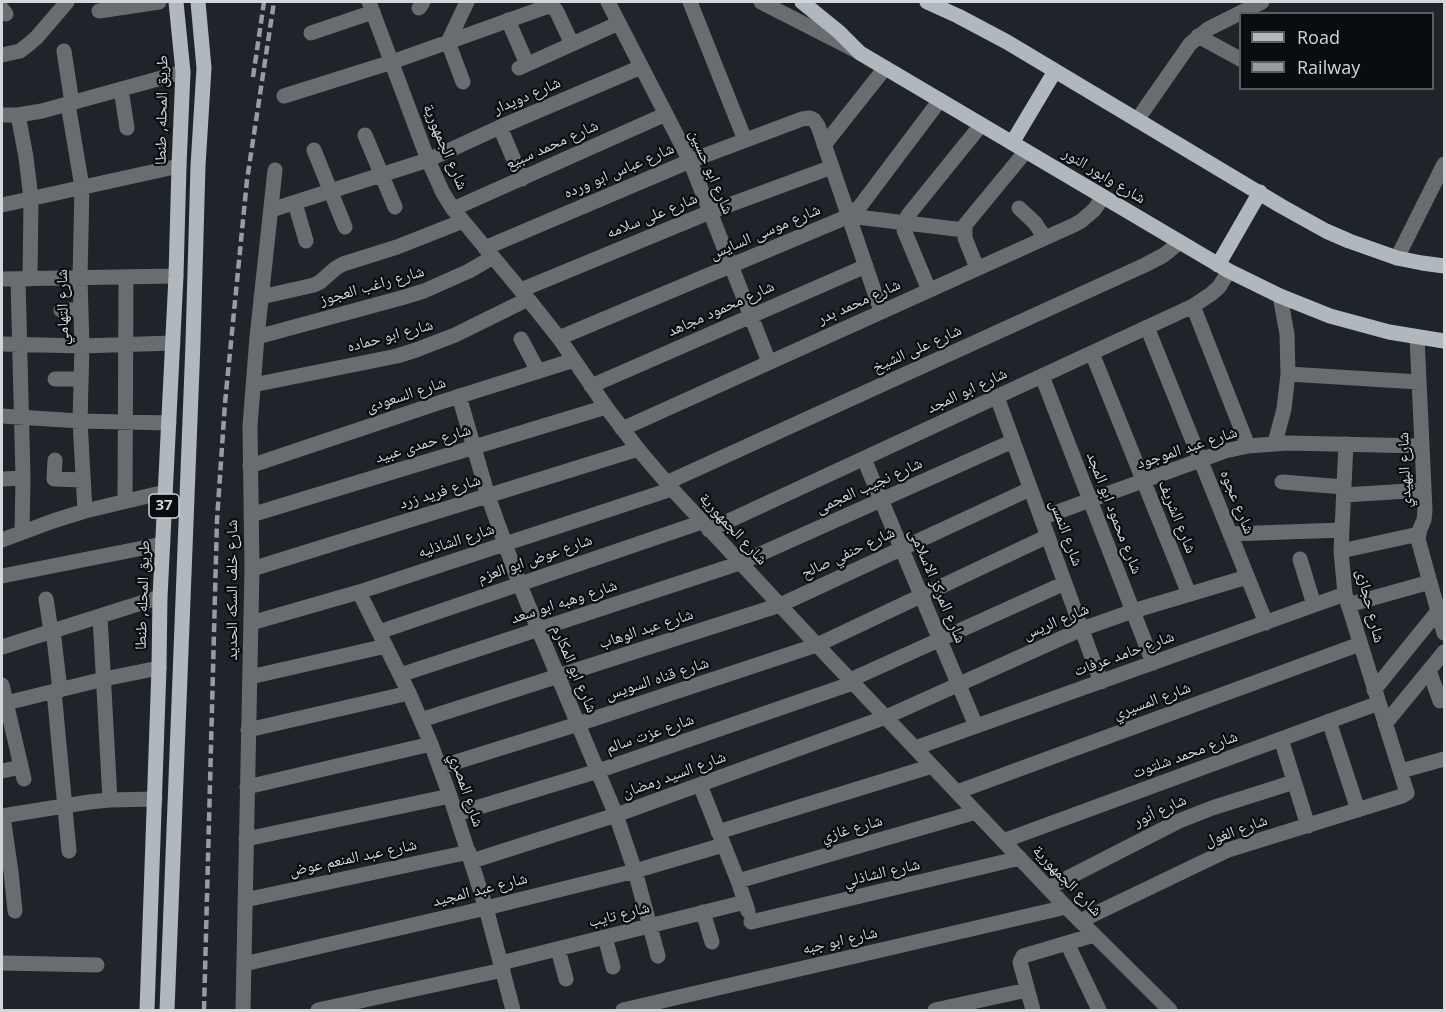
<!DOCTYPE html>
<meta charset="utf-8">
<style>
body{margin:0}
#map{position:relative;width:1446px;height:1012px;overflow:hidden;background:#1e242a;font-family:"Open Sans",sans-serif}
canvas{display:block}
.frame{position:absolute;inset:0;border:3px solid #d2d6da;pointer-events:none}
.legend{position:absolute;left:1239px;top:12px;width:195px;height:78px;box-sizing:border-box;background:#0a0d10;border:2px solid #5a5d61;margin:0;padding:8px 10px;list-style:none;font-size:18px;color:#d2d6da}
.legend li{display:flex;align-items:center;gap:12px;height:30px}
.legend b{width:30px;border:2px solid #5a5d61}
</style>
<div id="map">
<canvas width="1446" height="1012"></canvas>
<div class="frame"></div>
<ul class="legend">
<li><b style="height:8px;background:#b0b7bd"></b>Road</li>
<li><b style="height:8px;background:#989ca1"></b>Railway</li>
</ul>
</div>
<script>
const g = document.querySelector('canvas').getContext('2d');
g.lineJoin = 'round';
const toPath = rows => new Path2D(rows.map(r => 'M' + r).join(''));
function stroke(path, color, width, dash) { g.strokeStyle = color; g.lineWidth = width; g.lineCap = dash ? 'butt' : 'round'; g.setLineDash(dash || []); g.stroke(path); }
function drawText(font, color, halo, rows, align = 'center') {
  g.font = font + ' "Open Sans","Noto Naskh Arabic",sans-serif'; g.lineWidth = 4.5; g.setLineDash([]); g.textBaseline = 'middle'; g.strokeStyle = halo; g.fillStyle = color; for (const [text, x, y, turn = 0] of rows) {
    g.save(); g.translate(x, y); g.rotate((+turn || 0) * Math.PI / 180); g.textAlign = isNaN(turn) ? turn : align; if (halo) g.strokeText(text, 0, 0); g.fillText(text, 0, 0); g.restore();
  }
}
stroke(toPath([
 [369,2,428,160,443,193,453,209,528,299,559,338,606,407,638,449,672,489,817,645,1066,907,1170,1010],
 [608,2,690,161,769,362],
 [690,2,745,140],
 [761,2,857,51],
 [419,8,423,2],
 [2,9,6,14],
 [99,11,159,2],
 [508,20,527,64],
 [311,33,373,12],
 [1198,36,1240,59],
 [64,51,72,103],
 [2,55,20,51,29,44,37,37,67,2],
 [519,68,619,23],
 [463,82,448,42,467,2],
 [121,89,127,128],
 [284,96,392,62,549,6,556,10,572,44],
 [68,104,82,187,80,278,82,346,80,421,85,511],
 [2,115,18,115,42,111,183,72],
 [18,115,26,157,31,199,30,279],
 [1137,120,1190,44,1208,29,1262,2],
 [500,127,522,179],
 [365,135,395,207],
 [824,145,885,68],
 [314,150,345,227],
 [295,203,306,241],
 [2,205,179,166],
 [1019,208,1035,223,1045,238],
 [453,209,666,114],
 [271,210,428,160,500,127,641,67],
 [849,216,964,230],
 [485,248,690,161,802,119,810,118,814,120,818,126,881,311],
 [1397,258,1444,164],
 [977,268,965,238,965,225,1026,151],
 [2,279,176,276],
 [18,279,23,478,22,531],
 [521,290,710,212,832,167],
 [929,290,904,230,904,222,909,214,981,125],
 [261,297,314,285,320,282,336,268,343,264,397,247,463,221],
 [1193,306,1248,446],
 [61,310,81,310],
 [1147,327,1266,623],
 [257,337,401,298,424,291,469,271,493,257],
 [1417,337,1425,510,1424,520,1420,529,1418,539,1444,633],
 [559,338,849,216,861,205,940,100],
 [521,339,538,371],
 [2,344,82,346,173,343],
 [1092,353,1189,594],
 [1288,374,1419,382],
 [1042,376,1153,663],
 [55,379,81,379],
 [253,385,397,356,416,350,455,335,528,299],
 [591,386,866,266],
 [459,396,488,496,519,583,616,815,635,871,658,956],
 [997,397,1101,682],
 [2,416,80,421,169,423],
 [622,429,1074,225,1081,221,1094,210,1103,197],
 [1275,443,1284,409,1288,374,1287,334,1280,296],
 [864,459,976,726],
 [55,460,54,479,83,480],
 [250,466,441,402,574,360],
 [2,479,23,478],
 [1282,482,1344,487],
 [666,483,1145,265,1164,255,1180,242],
 [1344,495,1424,490],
 [125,501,126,277],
 [251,515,606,407],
 [1041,518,1225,451,1248,446,1288,443,1422,446],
 [709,530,1193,306,1211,294,1219,287,1229,271],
 [1230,534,1342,530],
 [2,540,53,521,85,511,165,492],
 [1341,551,1419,534],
 [1300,559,1314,605],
 [252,569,638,449],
 [2,576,163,544],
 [359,592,409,693,431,744,450,796,486,908,513,1010],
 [46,599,51,631],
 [1348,605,1430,582],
 [100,616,110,800],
 [251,623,359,592,672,489],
 [53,630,60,690],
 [379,632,702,522],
 [2,647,160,597],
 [1429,670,1440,701],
 [400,675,740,563,1013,441],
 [250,677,386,646],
 [850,680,1065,583],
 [2,685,24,779],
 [1374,690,1442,606],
 [54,691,69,851],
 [6,703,104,679,159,668],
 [421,720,780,605,1030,489],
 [1329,721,1358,810],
 [1385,724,1444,652],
 [248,730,409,693],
 [1281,739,1308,826],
 [915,748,1345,594],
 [440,767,578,724,817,645,1048,536],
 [2,771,21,767],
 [1401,771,1444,759],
 [700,785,738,881,748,911],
 [247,787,431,744],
 [957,792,1360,644],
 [456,814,598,771,853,683],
 [2,816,89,802,110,800,155,799],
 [3,816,11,872,15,911],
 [718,832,932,766],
 [246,839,450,796],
 [1003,841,1379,703],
 [472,861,616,815,886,717,1082,629,1133,611,1247,577],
 [738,881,976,812],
 [1048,888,1179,821,1212,808,1294,782],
 [245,900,469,852],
 [703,912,712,942],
 [1080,921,1228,850,1402,796,1407,793,1345,594,1341,551,1346,444],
 [751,922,1020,858],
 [605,937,613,967],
 [1067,943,1099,1010],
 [558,949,566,979],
 [2,963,97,965],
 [501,963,745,902],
 [244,964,486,908,635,871,723,845],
 [243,1010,252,569,250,426,257,337,275,170],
 [318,1010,503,970],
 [623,1010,1066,907],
 [935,1010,1027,990],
 [1033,1010,1020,962,1023,956,1094,935]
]), '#6a6d70', 15);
stroke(toPath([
 [802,2,839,32,860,53,1229,271,1280,296,1330,316,1389,332,1444,341],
 [927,2,958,16,1007,42,1281,206,1326,231,1349,241,1397,258,1422,263,1444,266],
 [1012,143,1055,71],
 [1218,265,1260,192],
 [147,1010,159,668,160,597,176,276,179,166,183,72,176,2],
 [167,1010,193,343,198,166,204,68,198,2]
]), '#b0b7bd', 15);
stroke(toPath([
 [253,77,264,2],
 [204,1010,217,520,225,403,247,180,274,2]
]), '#989ca1', 4.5, [9, 4.5]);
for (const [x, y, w] of [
 [164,506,30]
]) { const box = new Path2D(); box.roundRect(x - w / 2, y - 12, w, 24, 4.5); g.fillStyle = '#0a0d10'; g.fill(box); stroke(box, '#d2d6da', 1.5); }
drawText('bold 15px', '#d2d6da', null, [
 ["37",164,506]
]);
drawText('16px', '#d2d6da', '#0a0d10', [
 ["شارع دويدار",527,96,-23],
 ["طريق المحله, طنطا",162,110,-89],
 ["شارع محمد سبيع",552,145,-24],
 ["شارع الجمهورية",445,147,67],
 ["شارع عباس ابو ورده",619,171,-23],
 ["شارع ابو حسين",711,172,67],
 ["شارع وابور النور",1104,176,31],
 ["شارع على سلامه",652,216,-22],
 ["شارع موسى السايس",765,232,-23],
 ["شارع راغب العجوز",372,286,-16],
 ["شارع محمد بدر",859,302,-24],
 ["شارع التهامي",63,307,-91],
 ["شارع محمود مجاهد",721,309,-24],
 ["شارع ابو حماده",390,336,-15],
 ["شارع على الشيخ",917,349,-24],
 ["شارع ابو المجد",967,391,-25],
 ["شارع السعودى",406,395,-18],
 ["شارع حمدى عبيد",423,444,-17],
 ["شارع عبد الموجود",1187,448,-18],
 ["شارع البهيدي",1405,470,-92],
 ["شارع نجيب العجمى",869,486,-24],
 ["شارع فريد زرد",440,492,-17],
 ["شارع عجوه",1237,502,68],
 ["شارع محمود ابو المجد",1114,513,69],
 ["شارع الشريف",1177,517,68],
 ["شارع الجمهورية",733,529,47],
 ["شارع النمس",1066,533,70],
 ["شارع الشاذليه",456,541,-18],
 ["شارع حنفي صالح",848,553,-25],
 ["شارع عوض ابو العزم",535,559,-19],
 ["شارع المركز الاسلامى",937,586,67],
 ["شارع خلف السكه الحديد",232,590,-90],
 ["طريق المحله, طنطا",143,595,-88],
 ["شارع وهبه ابو سعد",564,602,-18],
 ["شارع حجازى",1370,606,76],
 ["شارع الريس",1056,622,-23],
 ["شارع عبد الوهاب",646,629,-18],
 ["شارع حامد عرفات",1124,654,-20],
 ["شارع ابو المكارم",574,669,67],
 ["شارع قناه السويس",657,679,-18],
 ["شارع المسيري",1152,701,-20],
 ["شارع عزت سالم",650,734,-19],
 ["شارع محمد شلتوت",1185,755,-20],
 ["شارع السيد رمضان",674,775,-20],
 ["شارع المصري",466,790,71],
 ["شارع أنور",1160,811,-25],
 ["شارع غازي",852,829,-16],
 ["شارع الغول",1236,831,-20],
 ["شارع عبد المنعم عوض",353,858,-12],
 ["شارع الشاذلي",882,873,-13],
 ["شارع الجمهورية",1067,881,46],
 ["شارع عبد المجيد",480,890,-14],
 ["شارع تايب",619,915,-14],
 ["شارع ابو جبه",840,941,-13]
]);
</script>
